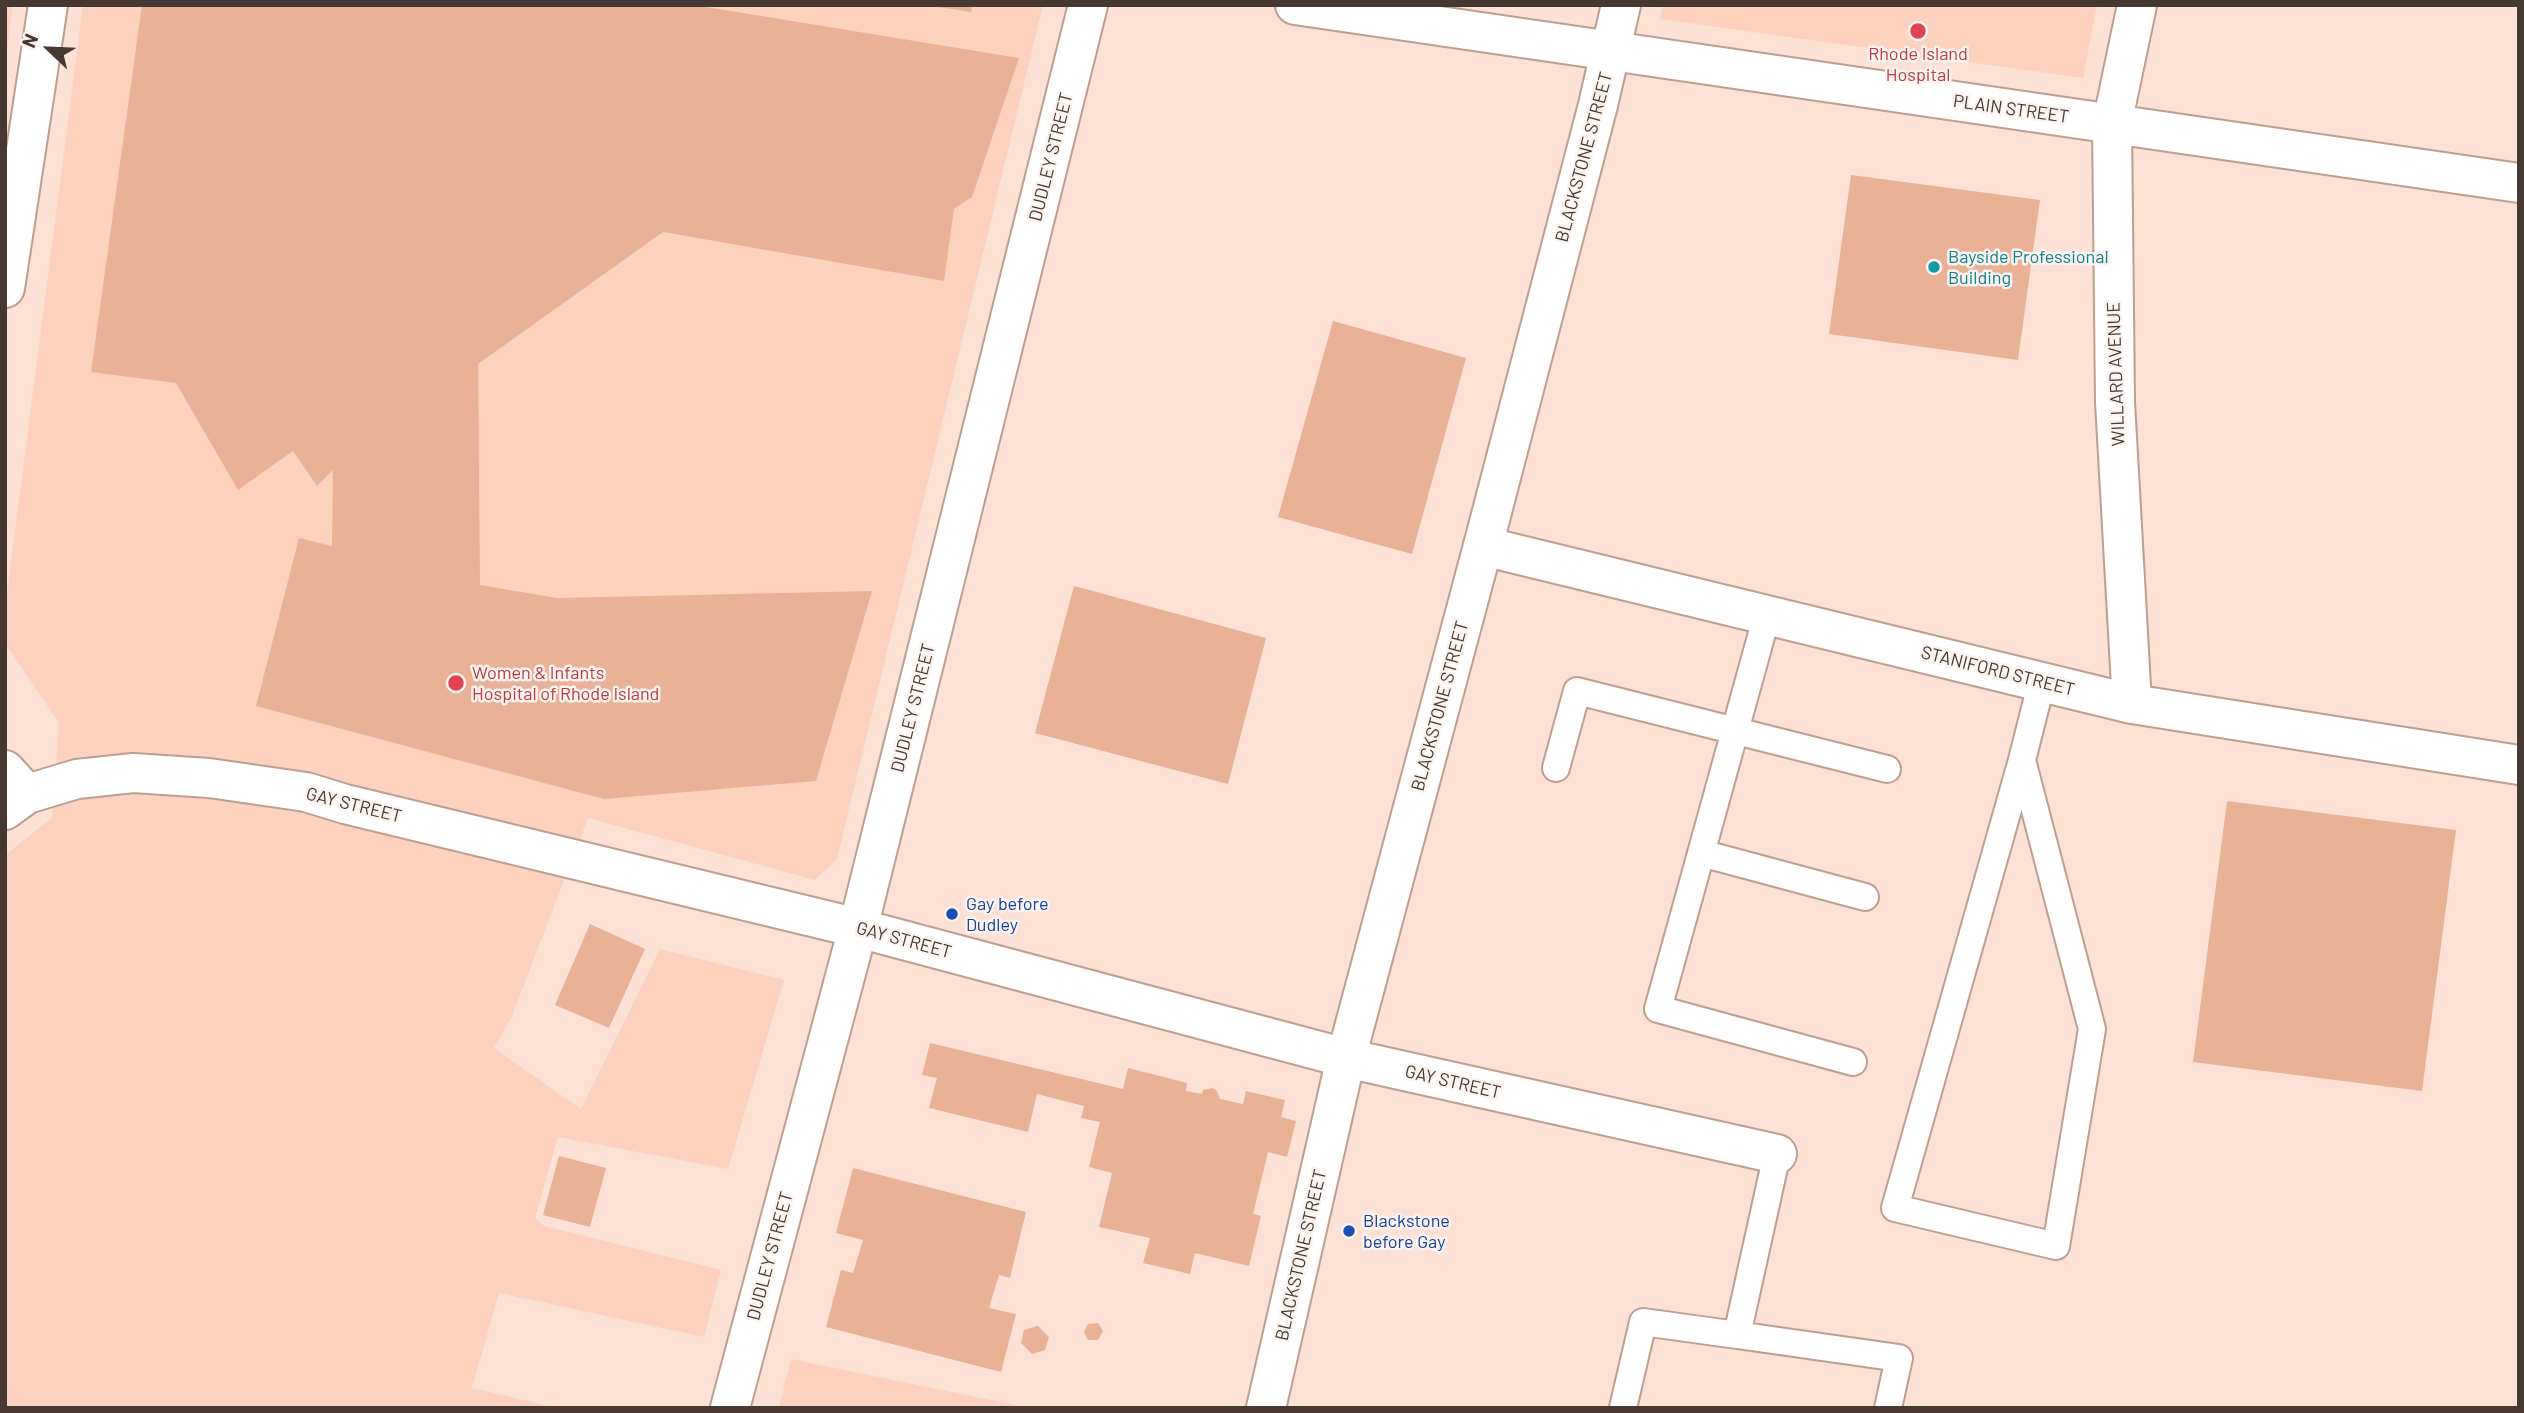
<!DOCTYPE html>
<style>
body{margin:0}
#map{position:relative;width:2524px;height:1413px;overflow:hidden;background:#fce1d4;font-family:Barlow,sans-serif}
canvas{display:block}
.frame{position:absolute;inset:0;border:7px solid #463932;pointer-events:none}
.north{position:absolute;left:14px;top:14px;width:70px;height:70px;-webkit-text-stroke:5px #faf3f0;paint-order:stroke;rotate:293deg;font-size:19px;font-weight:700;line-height:28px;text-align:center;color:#463932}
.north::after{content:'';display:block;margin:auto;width:24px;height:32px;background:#463932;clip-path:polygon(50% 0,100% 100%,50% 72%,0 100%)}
</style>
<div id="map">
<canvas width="2524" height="1413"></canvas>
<div class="frame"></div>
<div class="north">N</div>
</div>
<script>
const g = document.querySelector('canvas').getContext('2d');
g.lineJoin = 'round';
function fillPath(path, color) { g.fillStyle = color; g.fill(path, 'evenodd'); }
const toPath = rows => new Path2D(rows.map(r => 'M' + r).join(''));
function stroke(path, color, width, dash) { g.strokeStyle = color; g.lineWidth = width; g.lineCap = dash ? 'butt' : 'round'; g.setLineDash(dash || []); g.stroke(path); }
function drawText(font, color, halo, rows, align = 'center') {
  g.font = font + ' Barlow,sans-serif'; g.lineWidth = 5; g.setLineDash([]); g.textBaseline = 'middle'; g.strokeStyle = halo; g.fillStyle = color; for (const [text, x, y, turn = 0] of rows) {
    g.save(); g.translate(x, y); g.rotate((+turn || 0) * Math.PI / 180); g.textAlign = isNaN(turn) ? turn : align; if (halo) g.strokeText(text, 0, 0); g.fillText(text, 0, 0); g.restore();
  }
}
fillPath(toPath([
 [5,5,13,5,5,66],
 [83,5,1043,5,837,859,815,880,588,818,512,1016,494,1048,581,1109,660,949,784,980,728,1169,558,1137,535,1218,544,1226,721,1270,704,1337,499,1293,472,1388,558,1408,5,1408,5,855,52,818,59,723,5,643,5,608],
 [1663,5,2097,5,2083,78,1660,19],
 [791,1359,1029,1408,779,1408]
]), '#fcd2bf');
fillPath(toPath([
 [142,5,694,5,1019,58,972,197,954,209,944,281,663,232,478,364,480,585,557,598,872,591,816,781,604,799,256,706,299,538,332,546,333,470,317,486,293,451,238,490,176,383,91,372],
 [925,5,972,5,971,12],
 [1851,175,2040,200,2018,360,1829,334],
 [1333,321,1466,358,1412,554,1278,517],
 [1074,586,1266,638,1228,784,1035,733],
 [2227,801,2456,830,2422,1091,2193,1062],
 [590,924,645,949,609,1028,555,1005],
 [930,1043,1123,1089,1128,1068,1187,1083,1186,1091,1202,1094,1203,1090,1213,1088,1217,1091,1220,1099,1243,1104,1246,1091,1285,1100,1281,1117,1296,1121,1287,1157,1268,1152,1253,1214,1261,1216,1249,1266,1195,1253,1190,1274,1143,1263,1150,1238,1099,1227,1112,1173,1089,1167,1100,1122,1081,1118,1084,1106,1037,1094,1028,1132,929,1108,937,1078,922,1075],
 [559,1156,606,1168,590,1227,543,1215],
 [853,1168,1026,1212,1010,1278,999,1275,989,1308,1016,1314,1001,1372,826,1327,841,1270,853,1273,863,1240,836,1233],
 [1098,1323,1103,1331,1098,1340,1088,1340,1084,1332,1088,1324],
 [1038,1326,1049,1337,1045,1350,1032,1354,1021,1343,1024,1330]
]), '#e9b297');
const service = toPath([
 [1767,615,1658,1009,1853,1062],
 [2022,760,2092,1029,2056,1246,1895,1208,2022,760,2042,681],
 [1556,768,1577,691,1887,769],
 [1701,853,1865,897],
 [1737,1335,1899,1358,1888,1408],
 [1623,1408,1643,1322,1737,1335,1777,1154]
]);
const minor = toPath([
 [1295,5,2519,183],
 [5,288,48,5],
 [1483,546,2132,704,2519,765],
 [2132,704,2115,402,2112,124,2137,5],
 [5,770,27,794],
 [5,810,27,794,77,779,133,773,209,778,306,792,345,804,858,928,1346,1058,1777,1154]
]);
const tertiary = toPath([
 [730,1408,858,928,1088,5],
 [1266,1408,1346,1058,1483,546,1598,105,1621,5]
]);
stroke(service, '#be9e8e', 30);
stroke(minor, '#be9e8e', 42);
stroke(tertiary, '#be9e8e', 42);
stroke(service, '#fff', 26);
stroke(minor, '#fff', 38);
stroke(tertiary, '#fff', 38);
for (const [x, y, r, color] of [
 [1918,31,9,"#e0444e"],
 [1934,267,7,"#0f9aa8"],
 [456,683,9,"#e0444e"],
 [952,914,7,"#1a4fb4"],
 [1349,1231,7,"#1a4fb4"]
]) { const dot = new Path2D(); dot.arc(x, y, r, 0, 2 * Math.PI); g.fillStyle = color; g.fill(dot); stroke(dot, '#faf3f0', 2.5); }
drawText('18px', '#be3a42', '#faf3f0', [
 ["Rhode Island",1918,54],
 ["Hospital",1918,75],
 ["Women & Infants",472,673,"left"],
 ["Hospital of Rhode Island",472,694,"left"]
]);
drawText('18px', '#463932', '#faf3f0', [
 ["PLAIN STREET",2011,109,8],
 ["DUDLEY STREET",1051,157,-76],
 ["BLACKSTONE STREET",1584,157,-75],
 ["WILLARD AVENUE",2116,374,-92],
 ["STANIFORD STREET",1998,671,14],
 ["BLACKSTONE STREET",1440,706,-75],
 ["DUDLEY STREET",913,708,-76],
 ["GAY STREET",354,805,14],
 ["GAY STREET",904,940,15],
 ["GAY STREET",1453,1082,13],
 ["BLACKSTONE STREET",1301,1255,-77],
 ["DUDLEY STREET",770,1256,-75]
]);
drawText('18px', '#0d838f', '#faf3f0', [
 ["Bayside Professional",1948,257],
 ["Building",1948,278]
], 'left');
drawText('18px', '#164399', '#faf3f0', [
 ["Gay before",966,904],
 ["Dudley",966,925],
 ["Blackstone",1363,1221],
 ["before Gay",1363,1242]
], 'left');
</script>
